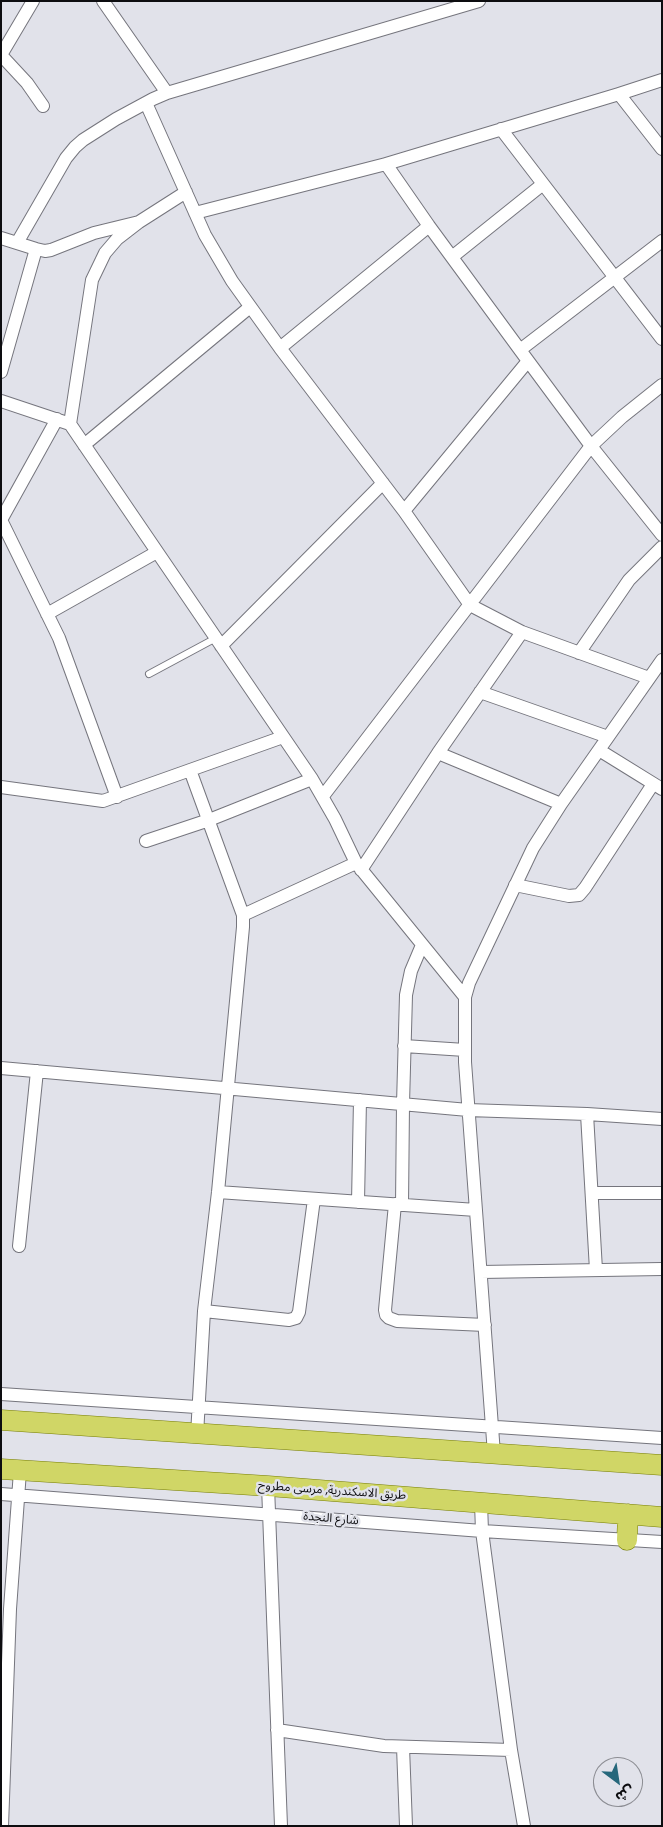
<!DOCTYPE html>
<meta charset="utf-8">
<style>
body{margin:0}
#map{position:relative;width:663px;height:1827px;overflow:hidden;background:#e1e2ea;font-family:Poppins,"Noto Sans Arabic",sans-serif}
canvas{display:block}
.frame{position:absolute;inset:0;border:2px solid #0d0d10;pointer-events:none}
.north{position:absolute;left:593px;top:1757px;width:50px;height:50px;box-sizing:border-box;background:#e1e2ea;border:1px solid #8c8d93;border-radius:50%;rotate:149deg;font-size:14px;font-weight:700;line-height:20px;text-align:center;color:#0d0d10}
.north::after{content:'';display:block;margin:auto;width:18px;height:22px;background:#26677b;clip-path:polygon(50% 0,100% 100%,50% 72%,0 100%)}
</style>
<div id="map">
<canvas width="663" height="1827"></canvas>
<div class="frame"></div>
<div class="north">ش</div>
</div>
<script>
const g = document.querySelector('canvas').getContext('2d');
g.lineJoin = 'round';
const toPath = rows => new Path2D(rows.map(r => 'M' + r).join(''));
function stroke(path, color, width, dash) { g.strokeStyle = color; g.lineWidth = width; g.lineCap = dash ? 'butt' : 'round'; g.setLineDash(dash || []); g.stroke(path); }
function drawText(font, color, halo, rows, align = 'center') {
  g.font = font + ' Poppins,"Noto Sans Arabic",sans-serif'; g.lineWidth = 5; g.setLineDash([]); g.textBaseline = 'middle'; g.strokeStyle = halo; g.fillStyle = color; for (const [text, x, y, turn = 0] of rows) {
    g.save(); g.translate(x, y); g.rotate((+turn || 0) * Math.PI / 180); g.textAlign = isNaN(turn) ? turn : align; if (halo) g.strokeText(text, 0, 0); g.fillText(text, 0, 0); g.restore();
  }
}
const service = toPath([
 [149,674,216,638]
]);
const minor = toPath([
 [1,55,27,83,43,106],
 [1,55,33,1],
 [167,93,479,1],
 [619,94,662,149],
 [146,103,205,235,232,281,280,348,404,511,470,605,522,632,649,678],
 [501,129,662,339],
 [386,164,429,226,520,350,591,446,662,535],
 [195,213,386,164,619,94,662,80],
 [1,238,36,249,45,251,51,250,94,233,139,222,186,192],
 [17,243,66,158,75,147,83,140,116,119,153,99,167,93,103,1],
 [452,257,543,184],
 [280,348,429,226],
 [520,350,662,241],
 [1,372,36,249],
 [1,401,70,424,312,779,335,819,356,863,465,997],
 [70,424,92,280,105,253,117,239,139,222],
 [84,445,250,307],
 [404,511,528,361],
 [1,520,59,638,117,797],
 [1,520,57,419],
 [47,614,157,552],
 [221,646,383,483],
 [579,653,629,580,662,547],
 [480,692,608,737],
 [599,750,662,789],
 [438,753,561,804],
 [190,770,243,915,243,927,218,1192,204,1311,197,1435],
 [1,787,103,801,283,737],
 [323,796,591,446,622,417,662,385],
 [146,841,209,820,312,779],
 [361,870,438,753,522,632],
 [515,885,569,896,579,895,585,888,653,784],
 [243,915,356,863],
 [404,1046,465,1050],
 [1,1068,468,1110,587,1114,662,1119],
 [587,1114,596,1270],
 [218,1192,476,1210],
 [592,1193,662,1193],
 [358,1202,360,1100],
 [395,1204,385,1310,386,1315,389,1318,397,1321,485,1325],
 [402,1205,403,1104,406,995,411,971,422,945],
 [19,1246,37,1071],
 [481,1272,662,1269],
 [204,1311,289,1320,296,1318,299,1312,314,1199],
 [1,1394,662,1438],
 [494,1454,465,1062,465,997,469,983,533,848,561,804,662,660],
 [268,1486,281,1826],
 [1,1494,482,1531,662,1542],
 [481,1503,482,1531,511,1750,524,1826],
 [277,1730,384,1746,511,1750],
 [403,1747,406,1826],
 [2,1826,10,1609,20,1471]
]);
const primary = toPath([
 [1,1420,662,1465],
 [1,1469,268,1486,662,1517],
 [627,1540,628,1514]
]);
stroke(service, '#75757d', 8);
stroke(minor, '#75757d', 14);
stroke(primary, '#777e06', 21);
stroke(service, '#fff', 6);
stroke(minor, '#fff', 12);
stroke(primary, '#d0d666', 20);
drawText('12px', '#0d0d10', '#e1e2ea', [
 ["طريق الاسكندرية, مرسى مطروح",332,1491,4],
 ["شارع النجدة",331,1519,5]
]);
</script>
